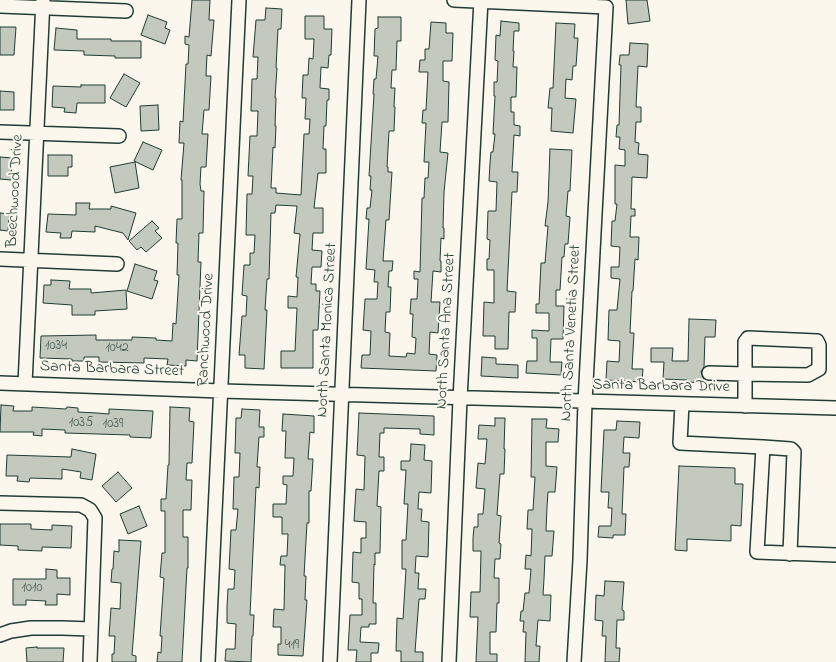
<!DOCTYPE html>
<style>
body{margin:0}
canvas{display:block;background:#fbf7ec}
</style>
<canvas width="836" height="662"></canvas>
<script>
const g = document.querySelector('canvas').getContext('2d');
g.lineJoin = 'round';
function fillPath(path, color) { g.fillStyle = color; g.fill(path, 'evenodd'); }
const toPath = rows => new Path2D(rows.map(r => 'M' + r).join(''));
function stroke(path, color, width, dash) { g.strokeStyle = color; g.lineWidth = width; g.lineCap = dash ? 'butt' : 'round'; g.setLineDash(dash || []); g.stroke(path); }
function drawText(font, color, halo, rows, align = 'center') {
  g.font = font + ' "Indie Flower",sans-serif'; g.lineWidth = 4; g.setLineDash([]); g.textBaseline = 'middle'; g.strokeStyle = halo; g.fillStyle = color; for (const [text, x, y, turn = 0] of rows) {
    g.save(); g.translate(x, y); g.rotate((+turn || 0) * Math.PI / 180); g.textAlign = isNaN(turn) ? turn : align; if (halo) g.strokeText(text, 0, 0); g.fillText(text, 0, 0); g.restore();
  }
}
const building = toPath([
 [192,0,210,0,209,20,214,20,211,56,207,55,206,76,211,76,209,110,204,110,202,134,208,134,206,167,201,167,200,184,201,191,204,191,203,233,199,233,198,262,201,262,197,361,186,360,186,366,167,365,168,359,144,358,144,363,99,362,99,357,84,357,84,361,72,361,72,359,40,358,41,336,96,335,96,340,132,340,132,337,156,338,156,340,172,341,173,323,176,324,179,275,177,275,178,243,176,243,177,219,182,219,182,180,181,180,184,143,179,143,180,121,183,122,186,64,188,64,189,45,185,44,185,36,189,37,192,0],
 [626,0,647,0,650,21,628,24,626,0],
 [266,8,282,9,281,29,278,29,276,68,277,68,275,98,276,98,275,126,276,126,275,148,273,147,271,188,276,188,276,193,301,195,304,134,309,134,310,119,305,119,306,98,302,98,303,75,308,75,309,58,313,59,314,39,305,39,305,16,324,16,324,29,332,29,331,55,329,55,328,68,321,67,320,88,329,89,329,100,327,100,326,126,324,126,323,149,326,149,326,173,318,173,314,208,323,208,323,233,313,233,312,250,322,251,321,267,312,267,311,284,316,284,316,291,320,291,318,330,313,330,313,368,281,368,281,351,295,351,297,308,288,308,288,296,297,297,298,277,296,277,300,234,294,233,297,206,276,205,275,213,271,213,269,279,267,279,265,310,267,310,264,369,245,368,245,355,239,355,242,316,246,316,247,296,242,295,244,265,250,265,250,253,254,253,255,235,246,235,247,194,252,194,253,176,248,176,250,136,257,136,258,111,251,111,252,79,257,79,258,57,253,57,256,20,265,20,266,8],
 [148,15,167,22,165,28,170,30,165,44,141,35,148,15],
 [378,17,401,17,401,41,397,41,396,70,392,70,391,88,395,88,394,107,395,107,394,131,389,131,387,167,388,167,388,172,392,172,389,220,386,220,383,261,393,261,392,271,389,271,388,287,391,287,390,312,386,312,385,332,390,333,389,356,406,357,407,353,415,354,416,338,412,337,413,314,410,314,411,299,417,299,418,279,414,279,414,271,420,272,422,198,424,198,425,178,428,178,429,162,424,162,426,123,422,123,423,110,426,110,428,72,419,72,420,60,425,60,425,49,429,49,431,22,446,23,446,33,453,33,452,61,443,61,443,81,449,82,448,122,442,122,440,152,448,153,444,192,443,228,444,228,444,239,441,238,440,261,441,261,441,272,433,271,431,302,440,302,438,333,430,332,429,354,437,355,436,371,361,368,362,355,370,355,371,331,363,330,365,299,377,299,378,282,374,282,375,270,366,269,369,219,366,219,367,208,370,208,372,190,370,190,371,176,369,176,374,94,373,94,374,79,376,79,378,56,374,56,375,29,378,28,378,17],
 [501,21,519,23,519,31,514,31,513,51,514,51,513,67,517,67,516,97,511,97,511,112,514,112,514,125,520,126,520,136,514,135,512,172,518,172,517,192,512,192,507,291,516,292,515,312,509,312,508,349,495,349,495,336,483,336,484,302,494,303,494,270,487,270,487,259,489,259,490,240,487,239,488,211,496,211,497,182,489,181,490,163,491,152,493,152,495,134,493,134,495,96,494,96,494,82,497,82,498,61,495,60,496,35,500,36,501,21],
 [556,23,575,24,574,38,578,38,576,66,573,66,572,80,566,79,565,98,576,99,573,133,551,131,552,108,548,108,550,88,553,88,556,23],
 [0,27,16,27,14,55,0,55,0,27],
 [56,28,77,30,77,39,111,39,111,41,141,41,141,58,115,58,115,56,84,55,84,51,54,50,56,28],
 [630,43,648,44,647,67,638,66,636,107,641,107,641,122,636,122,635,142,639,143,638,154,648,155,647,178,632,177,631,209,635,209,635,216,631,216,630,237,639,237,638,260,635,259,633,291,632,291,630,333,634,333,632,369,643,369,642,382,606,380,607,361,619,362,620,341,608,340,609,310,617,310,620,279,611,278,611,267,619,267,620,247,611,246,612,221,615,221,617,204,615,204,615,165,625,166,625,150,619,149,620,137,616,137,617,125,619,125,621,65,619,65,620,55,629,55,630,43],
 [124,74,140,83,126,107,110,98,124,74],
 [81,85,105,85,105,103,77,103,76,113,64,112,65,108,52,107,53,86,81,87,81,85],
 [0,91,14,92,14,110,0,110,0,91],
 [158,105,159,130,141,131,140,106,158,105],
 [143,142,162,150,153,170,134,161,143,142],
 [550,149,572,150,570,191,568,191,566,216,570,217,568,244,565,244,564,257,562,257,560,290,556,290,556,306,564,306,563,339,551,339,550,362,562,362,561,375,526,373,527,361,537,361,537,338,532,338,532,330,549,331,549,313,536,313,536,304,539,304,541,263,545,263,548,226,545,226,548,202,550,149],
 [48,155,72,155,72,167,68,167,68,176,48,176,48,155],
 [0,157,12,158,11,180,0,179,0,157],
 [135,162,139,188,115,193,110,167,135,162],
 [76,203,90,203,89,209,111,209,111,206,136,213,128,240,123,233,95,226,95,232,72,231,71,238,60,238,61,233,46,232,48,214,76,215,76,203],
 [0,213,9,214,8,231,0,230,0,213],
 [152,221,159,228,155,231,162,238,146,252,141,247,137,250,129,241,152,221],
 [135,264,157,271,154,280,158,281,152,299,127,291,135,264],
 [51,280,70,281,69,289,91,289,91,293,126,290,127,309,95,311,95,315,72,315,72,305,43,303,44,285,51,285,51,280],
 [689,319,716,320,715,337,705,337,704,367,701,372,704,379,704,383,687,382,687,380,663,379,664,362,651,362,651,348,673,348,672,361,688,361,689,319],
 [482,357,496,358,496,364,518,365,518,378,481,376,482,357],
 [1,405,14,406,13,411,32,411,32,407,66,409,67,407,78,408,78,412,97,413,109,414,109,409,153,411,151,438,130,437,130,435,65,433,65,430,42,429,42,436,33,435,34,432,0,432,1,405],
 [170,407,190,408,189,421,194,422,192,463,187,463,186,480,192,480,191,510,183,510,183,537,188,537,188,568,187,568,182,662,157,662,158,652,161,653,162,636,160,636,164,578,160,577,162,553,165,553,165,511,161,511,161,499,166,499,168,465,169,465,170,407],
 [242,409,260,410,259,427,264,427,264,437,259,437,257,467,260,467,259,488,256,487,250,615,254,615,253,636,252,636,251,662,225,661,226,649,235,649,236,624,227,623,227,607,228,589,234,589,235,570,229,569,231,530,236,530,238,509,233,509,234,477,239,477,240,453,235,453,236,418,241,418,242,409],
 [359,413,434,416,434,435,420,434,420,429,384,428,384,433,380,433,379,457,384,457,384,471,379,471,377,506,381,507,380,553,375,553,375,565,374,564,373,603,376,603,376,624,369,624,369,627,361,627,360,642,379,643,378,653,371,653,371,662,356,662,357,650,348,650,350,615,362,615,362,599,359,599,359,583,352,582,353,552,361,553,361,538,366,538,366,522,354,521,356,489,364,490,365,456,357,455,359,413],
 [283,414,314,416,314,433,310,432,308,459,313,459,311,491,309,491,309,523,307,523,304,576,306,576,305,600,307,600,303,656,278,655,278,644,281,644,281,627,273,627,274,609,284,610,285,565,280,565,281,556,287,556,288,534,282,534,282,517,273,517,273,504,286,504,287,485,283,484,283,476,293,476,294,458,285,458,286,431,282,431,283,414],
 [495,418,505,418,504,449,505,449,504,474,500,474,497,515,501,516,499,543,501,544,500,559,495,559,494,578,499,578,499,603,497,603,496,632,490,632,490,654,497,654,497,662,476,662,478,617,470,617,471,592,480,592,481,551,473,551,473,538,474,527,478,527,478,514,483,514,485,489,476,488,478,463,485,464,487,439,478,439,479,425,495,426,495,418],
 [532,419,547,419,546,428,559,429,558,442,546,442,546,466,557,467,555,492,548,492,547,507,546,531,554,531,552,556,545,556,544,579,543,595,551,595,550,621,538,620,536,646,540,646,539,662,525,662,526,632,523,632,524,621,520,621,521,611,523,611,525,593,529,593,531,569,525,569,526,555,531,556,532,529,527,529,528,510,533,510,535,477,531,477,532,419],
 [617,421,640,422,639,438,624,437,623,453,630,453,629,467,624,467,622,514,626,514,625,535,613,535,613,538,598,537,599,526,611,526,612,508,608,508,609,492,601,492,604,430,616,430,617,421],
 [411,444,425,445,424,460,432,461,431,493,419,492,418,509,422,509,421,521,429,522,428,557,416,556,415,573,419,573,418,589,426,589,425,599,419,599,415,652,423,652,423,662,401,662,401,651,396,651,397,618,403,619,406,569,402,569,402,540,406,540,408,504,404,504,406,470,401,470,401,461,410,461,411,444],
 [72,449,96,454,92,480,80,478,81,472,62,469,62,479,30,478,29,482,17,481,18,476,6,476,7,455,71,457,72,449],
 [679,466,735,468,735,484,743,484,741,526,731,525,731,541,687,539,687,551,675,550,679,466],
 [118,472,132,488,116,502,102,486,118,472],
 [139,506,147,526,128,534,120,514,139,506],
 [0,524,31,524,31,529,52,530,52,525,72,526,71,548,42,547,42,551,18,550,18,546,0,545,0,524],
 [119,540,141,541,132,655,136,656,136,662,112,662,112,654,114,654,115,636,109,636,111,608,120,609,121,583,111,582,112,569,113,569,114,551,119,552,119,540],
 [46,569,57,570,57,578,70,578,70,595,57,594,57,605,45,605,46,601,26,600,26,605,13,605,13,579,46,579,46,569],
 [605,581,624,582,622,610,624,611,624,620,617,620,616,648,620,648,619,662,605,662,606,636,602,636,603,621,595,620,596,595,604,596,605,581],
 [37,647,37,648,64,648,63,662,27,662,26,648,37,647]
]);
fillPath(building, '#c4c9be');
stroke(building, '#1f3d34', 1);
const minor = toPath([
 [454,0,606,7,585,402,580,560,574,662],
 [0,6,126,11],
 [0,132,119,136],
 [0,259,117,264],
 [709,373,745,374,808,375,819,369,819,345,817,341,748,338,745,342,745,406],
 [0,383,221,391,836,408],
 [25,384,43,0],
 [682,404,680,443,763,447,757,552,836,555],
 [763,447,791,449,794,452,790,554],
 [0,503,81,505,90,510,95,518,90,662],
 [0,635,11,631,31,628,62,628,91,629],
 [208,662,239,0],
 [330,662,359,0],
 [449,662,460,399,481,0]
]);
stroke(minor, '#1f3d34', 16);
stroke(minor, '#fbf7ec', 13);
drawText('14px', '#486056', null, [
 ["1034",56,347],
 ["1042",117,349],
 ["1035",81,424],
 ["1039",113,425],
 ["1010",32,589],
 ["419",292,646]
]);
drawText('16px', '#1f3d34', '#fbf7ec', [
 ["Beechwood Drive",16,191,-87],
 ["Ranchwood Drive",207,330,-87],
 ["North Santa Monica Street",328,330,-87],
 ["North Santa Ana Street",447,331,-87],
 ["North Santa Venetia Street",572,333,-87],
 ["Santa Barbara Street",112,370,2],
 ["Santa Barbara Drive",661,387,1]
]);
</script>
